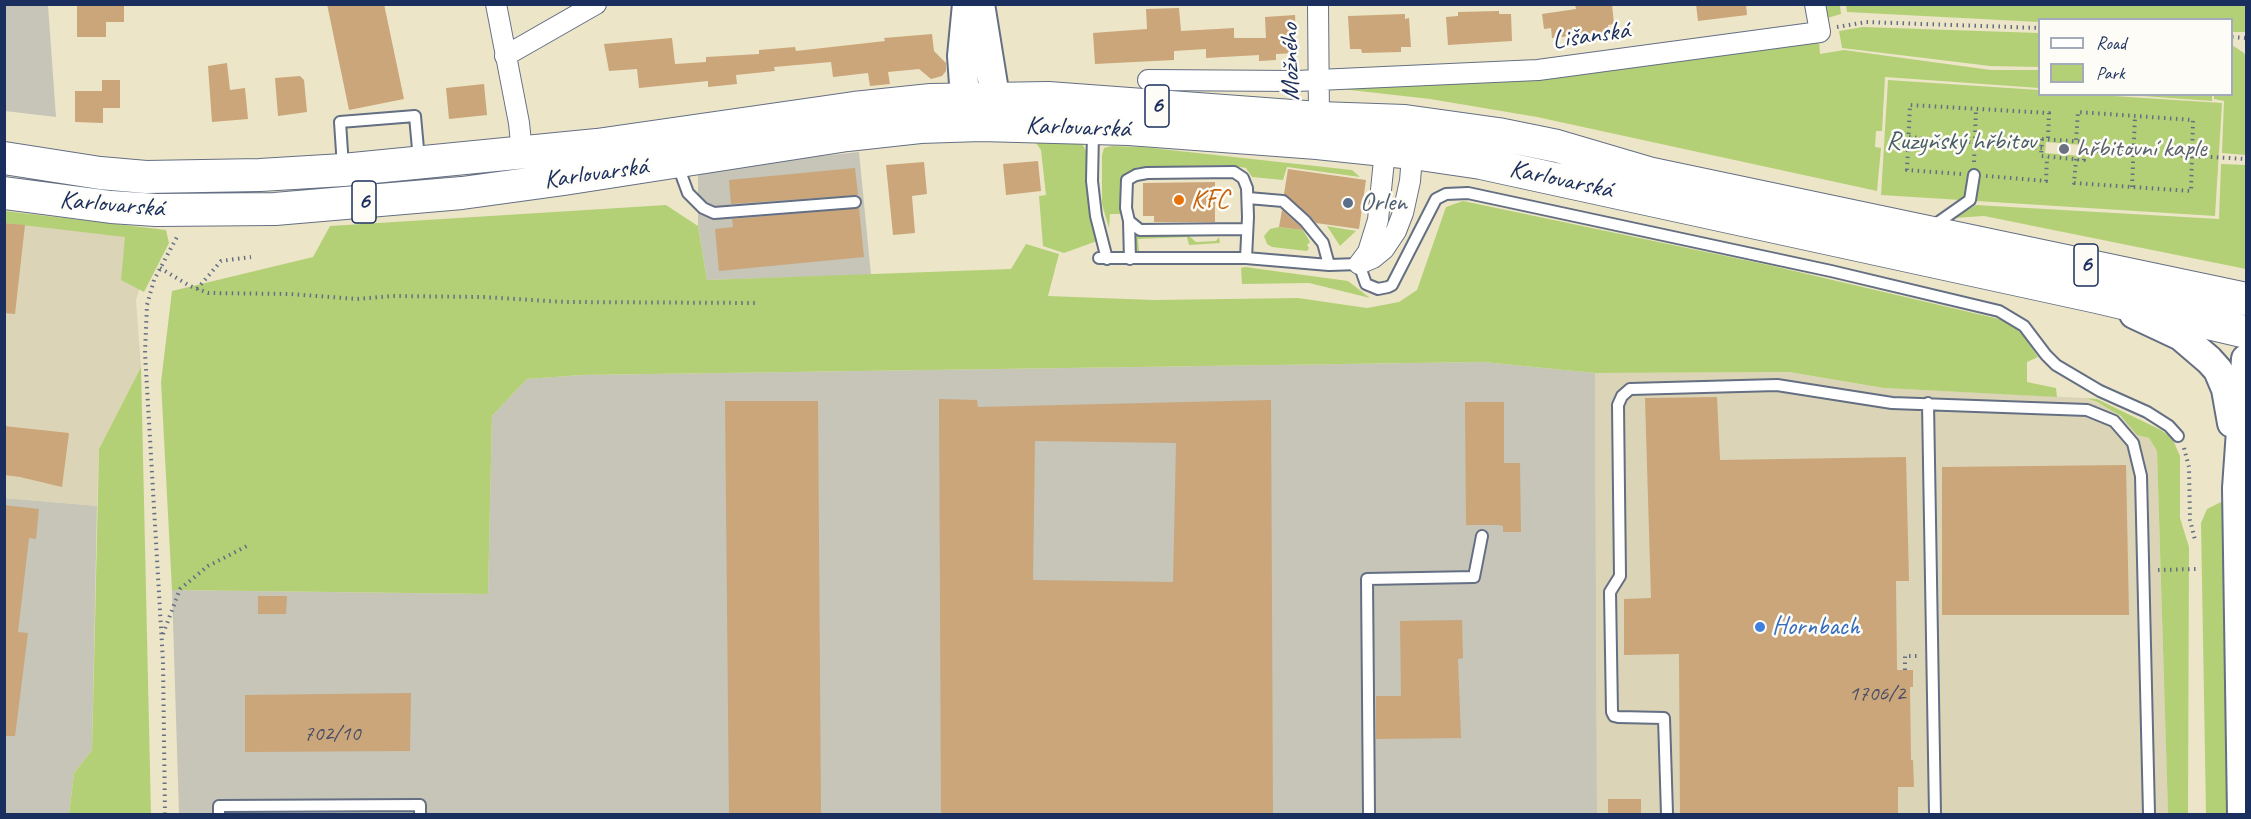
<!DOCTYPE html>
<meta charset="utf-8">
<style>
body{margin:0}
#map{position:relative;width:2251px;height:819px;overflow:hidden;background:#ede5c8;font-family:Caveat,sans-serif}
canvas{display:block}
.frame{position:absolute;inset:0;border:6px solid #1b2f5e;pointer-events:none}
.legend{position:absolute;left:2038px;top:18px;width:195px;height:78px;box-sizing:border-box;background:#fdfcf7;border:2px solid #a3aaba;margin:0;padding:8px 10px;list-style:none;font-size:18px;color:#1b2f5e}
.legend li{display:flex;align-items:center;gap:12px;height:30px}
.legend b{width:30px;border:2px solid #a3aaba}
</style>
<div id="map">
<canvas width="2251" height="819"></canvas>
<div class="frame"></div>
<ul class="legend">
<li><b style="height:8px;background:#fff"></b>Road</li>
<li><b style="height:16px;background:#b4d077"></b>Park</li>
</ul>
</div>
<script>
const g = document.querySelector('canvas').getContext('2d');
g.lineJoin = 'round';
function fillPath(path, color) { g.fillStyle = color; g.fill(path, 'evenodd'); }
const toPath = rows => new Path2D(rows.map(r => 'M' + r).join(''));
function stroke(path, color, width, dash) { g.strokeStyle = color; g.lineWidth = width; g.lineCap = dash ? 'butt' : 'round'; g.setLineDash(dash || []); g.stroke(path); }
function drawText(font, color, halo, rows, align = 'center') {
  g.font = font + ' Caveat,sans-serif'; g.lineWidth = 5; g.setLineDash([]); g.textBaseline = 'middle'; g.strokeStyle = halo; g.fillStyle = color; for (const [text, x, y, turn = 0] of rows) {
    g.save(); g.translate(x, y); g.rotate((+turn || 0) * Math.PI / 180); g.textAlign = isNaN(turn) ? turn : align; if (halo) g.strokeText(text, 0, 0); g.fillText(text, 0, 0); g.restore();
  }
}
fillPath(toPath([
 [4,213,158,229,136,300,141,367,99,449,97,506,5,498],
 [1789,372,1884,388,2085,398,2109,408,2129,423,2137,435,2149,438,2157,451,2168,814,1597,814,1595,373]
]), '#dcd4b6');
fillPath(toPath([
 [5,4,48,5,56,117,5,111],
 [859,152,871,275,707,280,698,226,698,169],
 [1483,362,1595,373,1597,814,179,814,172,590,488,594,492,416,527,379,582,375],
 [4,498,97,506,92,750,74,773,69,814,5,814]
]), '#c6c5b8');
fillPath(toPath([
 [1822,5,1840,5,1841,14,1824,19],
 [1846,5,2246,5,2246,32,2232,32,2232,20,2040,20,2039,22,1847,12],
 [1863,27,2039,33,2039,67,1990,66,1842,48,1839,31],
 [1819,41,1820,54,1844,50,1991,70,2040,70,2039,88,1885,77,1882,131,1876,131,1875,147,1881,148,1877,191,1537,117,1430,99,1332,88],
 [2232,45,2244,53,2246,58,2246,155,2222,153,2224,101,2214,99,2214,95,2232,94],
 [1888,80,2039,90,2040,94,2098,95,2222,103,2215,216,1881,195],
 [2046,142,2082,145,2082,156,2045,153],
 [2128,95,2212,95,2212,101],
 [1034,140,1077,142,1083,145,1086,151,1086,178,1092,222,1097,241,1064,253,1043,246,1039,196,1046,195,1041,150],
 [1112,146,1143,147,1352,170,1360,177,1287,167,1283,180,1252,177,1246,168,1228,165,1138,167,1126,173,1120,184,1120,214,1110,214,1109,228,1102,204,1102,155,1104,148],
 [2221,164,2246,165,2246,269,1984,216,1954,218,1976,205,2219,219],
 [1463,201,1773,266,1999,319,2009,323,2022,333,2038,357,2027,362,2027,382,2056,388,2057,397,1884,388,1789,372,1595,373,1483,362,582,375,527,379,492,416,488,594,172,590,161,382,172,291,313,257,330,226,666,205,698,226,707,280,1011,269,1026,244,1059,254,1048,296,1154,300,1298,298,1367,308,1399,302,1417,290,1446,207],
 [5,211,166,230,169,243,144,292,121,280,125,237,5,223],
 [1327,226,1356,231,1340,246],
 [1279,227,1303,230,1310,242,1307,245,1309,248,1307,251,1272,247,1267,244,1264,236,1270,229],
 [1188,235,1196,242,1216,241,1219,237,1220,243,1189,245,1187,237,1138,239,1139,251,1136,252,1132,247,1131,236],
 [1245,267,1348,281,1370,298,1309,283,1242,284,1241,268],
 [141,367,151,814,69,814,74,773,92,750,99,449],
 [2085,398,2097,399,2161,430,2172,438,2180,456,2180,518,2189,547,2188,814,2168,814,2157,451,2149,438,2137,435,2121,416,2097,402],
 [2221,502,2224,502,2230,814,2206,814,2201,523,2207,509]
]), '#b4d077');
fillPath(toPath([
 [124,4,124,22,106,22,106,37,77,37,77,5],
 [327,4,384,4,404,99,349,110],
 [1575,4,1612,4,1614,24,1608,25,1609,32,1552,38,1551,28,1544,29,1542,14,1576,9],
 [1696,4,1746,4,1747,15,1698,21],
 [1179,8,1181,31,1234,28,1234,38,1266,38,1265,17,1295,15,1297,53,1276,54,1276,60,1259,61,1259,55,1206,58,1206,49,1174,51,1174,60,1095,64,1093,33,1147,29,1146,9],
 [1499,11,1499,14,1511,14,1512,41,1448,45,1446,17,1458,16,1458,12],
 [1405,14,1405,19,1409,18,1411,47,1401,47,1401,52,1362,53,1361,49,1350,49,1348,16],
 [932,34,934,51,946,63,946,71,942,76,931,79,919,69,888,72,890,84,870,86,868,73,833,77,831,62,774,67,775,71,736,75,737,84,708,87,708,81,639,88,637,69,609,71,604,44,672,38,675,64,706,62,706,57,759,54,759,50,795,47,796,51,885,41,884,38],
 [227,63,230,90,245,88,248,119,212,122,208,66],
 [300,76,304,80,307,112,278,116,275,78],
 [102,80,120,80,120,108,103,108,103,123,75,122,75,91,102,91],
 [484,84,487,115,449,119,446,88],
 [1038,161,1041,191,1006,195,1003,164],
 [924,162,927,194,912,196,915,233,893,235,886,165],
 [855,168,858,195,731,204,729,180],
 [1288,169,1366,180,1359,229,1316,223,1284,194],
 [1215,182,1215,222,1154,222,1154,216,1143,216,1143,183],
 [859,208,864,257,719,271,715,229,733,227,732,219],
 [1282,210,1300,226,1303,230,1279,227],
 [4,223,25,225,15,314,4,313],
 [1717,397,1720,460,1906,457,1909,581,1896,581,1897,670,1913,670,1913,687,1910,687,1911,760,1913,760,1914,787,1898,787,1898,814,1680,814,1679,654,1624,655,1624,599,1651,598,1645,398],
 [939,399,977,400,978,407,1271,400,1273,814,941,814],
 [1035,441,1176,443,1173,582,1033,580],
 [725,401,818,401,821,814,729,814],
 [1465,402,1504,402,1504,463,1520,463,1521,532,1503,532,1503,526,1499,525,1466,525],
 [4,426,69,433,62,487,20,477,4,475],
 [2126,465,2129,615,1942,615,1942,467],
 [4,505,39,509,36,539,29,538,18,632,28,633,15,736,4,736],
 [258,596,287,596,286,614,258,614],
 [1462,620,1463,658,1458,659,1461,738,1376,739,1376,696,1401,696,1400,621],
 [411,693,410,751,245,752,245,695],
 [1608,799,1641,799,1641,814,1608,814]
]), '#caa67a');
const lane = toPath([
 [1093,132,1092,181,1096,216,1107,259],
 [677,163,688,193,703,208,714,213,855,202],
 [343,167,340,122,415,116,419,160],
 [1248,198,1283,201,1305,221,1323,243,1329,265],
 [1129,221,1130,259],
 [1933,226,1970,200,1974,175],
 [1099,258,1246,258,1329,265,1359,264,1366,284,1378,289,1388,287,1392,285,1436,199,1446,194,1468,193,1831,271,1999,311,2024,326,2046,355,2056,365,2100,391,2147,412,2169,426,2178,436],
 [1246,258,1248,217,1247,188,1243,178,1234,172,1147,173,1136,175,1127,180,1126,208,1129,221,1140,230,1247,229],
 [1928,403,1935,814],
 [219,814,219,806,420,805,420,814],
 [1369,814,1367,579,1474,577,1482,536],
 [1667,814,1664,718,1618,717,1614,716,1612,712,1610,592,1620,576,1618,405,1622,396,1630,389,1777,385,1892,403,2087,410,2114,421,2133,443,2141,476,2149,814]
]);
const street = toPath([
 [496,4,519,123,522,153],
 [1318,4,1319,118],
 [505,56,596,4],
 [1148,80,1296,81,1538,70,1820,32,1815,4],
 [1359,264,1373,258,1384,249,1396,231,1403,213,1410,181,1413,143],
 [1359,264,1368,252,1378,220,1385,150,1391,141]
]);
const secondary = toPath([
 [967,4,962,56,965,98,969,114,981,125,992,114,995,97,980,4],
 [2134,314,2181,336,2209,360,2218,370,2226,389,2232,423],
 [2242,814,2237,488,2246,359]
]);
const primary = toPath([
 [4,158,100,173,146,177,260,175,343,170,597,145,854,108,931,100,1048,98,1319,118,1405,121,1498,134,1557,146,1652,174,2246,299],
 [4,193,111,207,156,210,275,209,462,193,564,179,847,135,920,127,981,125,1129,129,1317,143,1413,153,1481,163,2097,297,2246,332]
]);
stroke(lane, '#646f83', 14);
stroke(street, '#646f83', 22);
stroke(secondary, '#646f83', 32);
stroke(primary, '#646f83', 34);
stroke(toPath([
 [1837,27,1866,22,2040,28],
 [2232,37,2246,38],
 [1909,137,2042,148],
 [2042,139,2085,142,2084,160,2041,156,2042,139],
 [2085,150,2246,159],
 [2076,159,2074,183,2191,191,2193,120,2078,112,2076,141],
 [1974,162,1976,109],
 [1961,174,1907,170,1910,105,2049,113,2048,139],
 [1986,176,2046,181,2047,157],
 [2132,187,2135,116],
 [160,268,190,286,208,293,290,294,357,299,392,296,483,297,565,302,757,303],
 [197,289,221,261,251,257],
 [2184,448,2189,467,2190,520,2195,540],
 [2158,570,2196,569],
 [163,634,180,589,208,566,247,546],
 [1905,670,1905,656,1918,656],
 [165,814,163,662,145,353,147,305,154,280,178,235]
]), '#646f83', 4, [1.5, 4.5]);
stroke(lane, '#fff', 10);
stroke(street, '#fff', 20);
stroke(secondary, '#fff', 28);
stroke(primary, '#fff', 32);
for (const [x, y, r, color] of [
 [2064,149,6,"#6b7280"],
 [1179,200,6,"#e8710a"],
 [1348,203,6,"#5c6f8a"],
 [1760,627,6,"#3f7fe0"]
]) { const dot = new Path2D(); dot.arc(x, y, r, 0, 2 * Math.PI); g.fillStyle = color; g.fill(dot); stroke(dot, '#fdfcf7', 2); }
drawText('22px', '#474d65', null, [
 ["1706/2",1877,694],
 ["702/10",332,734]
]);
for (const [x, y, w] of [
 [1157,106,24],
 [364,202,24],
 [2086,265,24]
]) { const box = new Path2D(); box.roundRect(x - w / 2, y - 21, w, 42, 4.5); g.fillStyle = '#fdfcf7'; g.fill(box); stroke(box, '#1b2f5e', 1.5); }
drawText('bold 24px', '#1b2f5e', null, [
 ["6",1157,106],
 ["6",364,202],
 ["6",2086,265]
]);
drawText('26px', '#1b2f5e', '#fdfcf7', [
 ["Lišanská",1591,36,-8],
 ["Možného",1291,62,-91],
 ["Karlovarská",1078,128,2],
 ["Karlovarská",596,174,-8],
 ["Karlovarská",1561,180,12],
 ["Karlovarská",112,205,5]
]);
drawText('26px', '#495f66', '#fdfcf7', [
 ["Ruzyňský hřbitov",1961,142]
]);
drawText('26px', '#5b616d', '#fdfcf7', [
 ["hřbitovní kaple",2076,149]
], 'left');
drawText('26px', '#c56008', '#fdfcf7', [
 ["KFC",1191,200]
], 'left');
drawText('26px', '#4e5e75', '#fdfcf7', [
 ["Orlen",1360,203]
], 'left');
drawText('26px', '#366cbe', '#fdfcf7', [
 ["Hornbach",1772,627]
], 'left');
</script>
